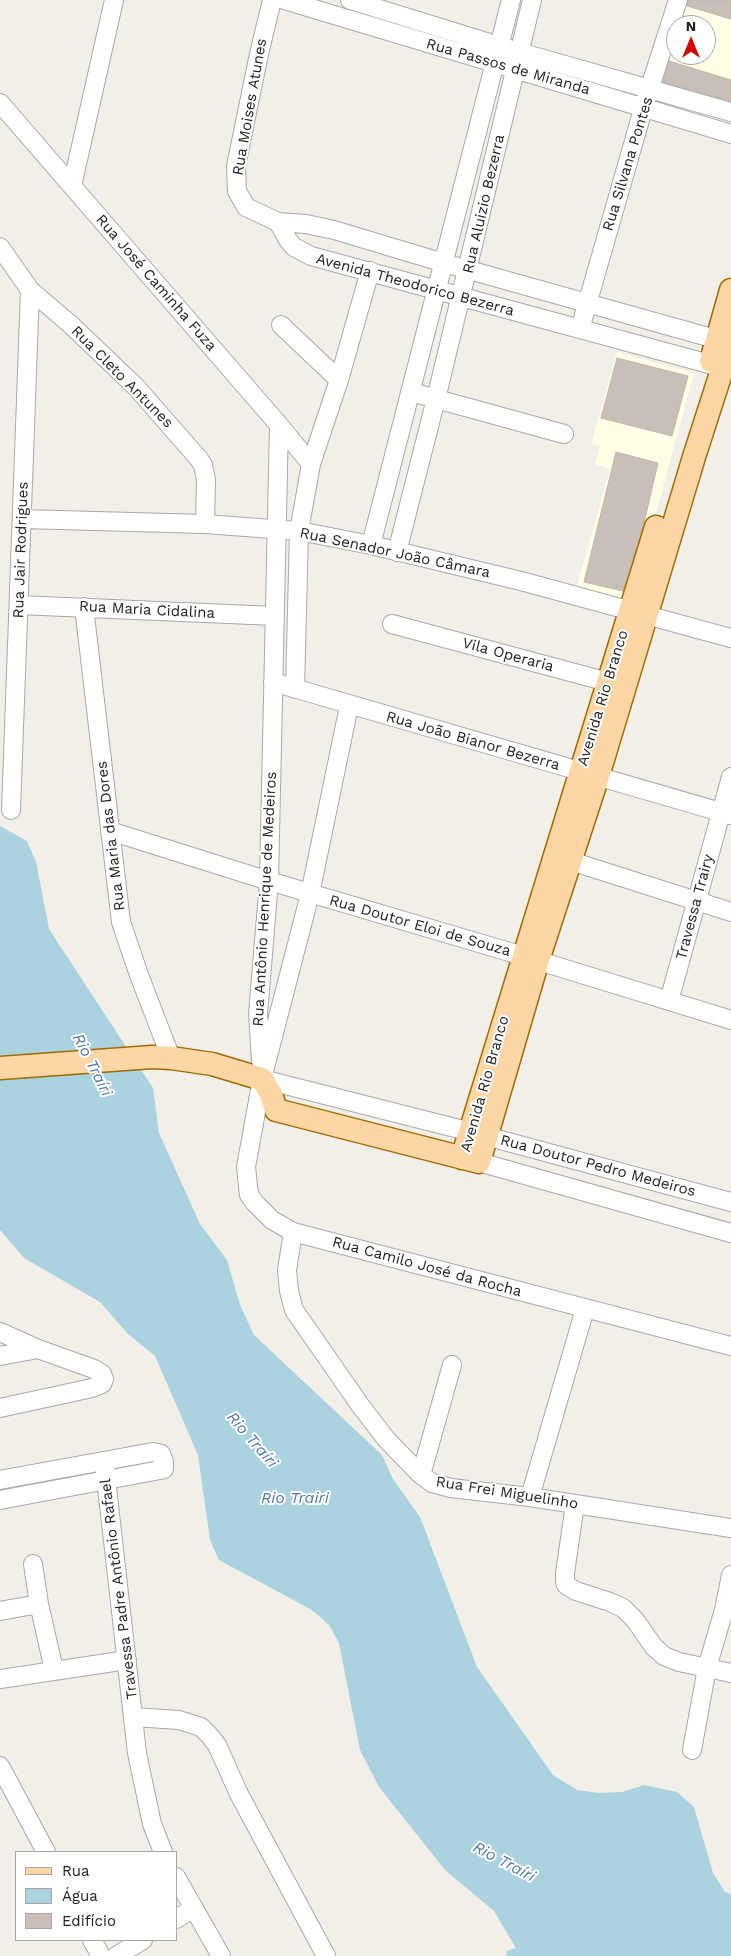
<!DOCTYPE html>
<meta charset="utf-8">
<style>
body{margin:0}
#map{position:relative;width:731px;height:1956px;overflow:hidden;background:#f2efe9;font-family:"Work Sans",sans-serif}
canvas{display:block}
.legend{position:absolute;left:15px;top:1851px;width:162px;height:90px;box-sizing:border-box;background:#fff;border:1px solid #a7a7a7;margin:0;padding:6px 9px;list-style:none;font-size:15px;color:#222}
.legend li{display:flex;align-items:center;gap:10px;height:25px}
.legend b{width:25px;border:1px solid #a7a7a7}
.north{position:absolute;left:666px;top:15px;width:50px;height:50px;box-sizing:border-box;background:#fff;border:1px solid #a7a7a7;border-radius:50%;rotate:0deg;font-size:14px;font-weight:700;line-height:20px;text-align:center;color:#222}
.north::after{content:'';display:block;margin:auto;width:18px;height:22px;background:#d40000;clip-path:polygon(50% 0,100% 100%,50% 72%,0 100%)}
</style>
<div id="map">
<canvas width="731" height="1956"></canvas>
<ul class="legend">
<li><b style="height:6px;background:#fcd6a4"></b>Rua</li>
<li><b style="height:14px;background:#aad3df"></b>Água</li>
<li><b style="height:14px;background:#c7bfb8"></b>Edifício</li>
</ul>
<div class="north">N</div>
</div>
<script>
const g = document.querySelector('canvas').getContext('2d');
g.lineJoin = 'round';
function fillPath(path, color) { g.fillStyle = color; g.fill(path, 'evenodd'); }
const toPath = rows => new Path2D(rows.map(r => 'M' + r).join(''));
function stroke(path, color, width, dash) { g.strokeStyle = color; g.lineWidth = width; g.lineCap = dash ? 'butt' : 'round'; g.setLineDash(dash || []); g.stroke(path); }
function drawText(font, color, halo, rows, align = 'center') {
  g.font = font + ' "Work Sans",sans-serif'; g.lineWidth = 4; g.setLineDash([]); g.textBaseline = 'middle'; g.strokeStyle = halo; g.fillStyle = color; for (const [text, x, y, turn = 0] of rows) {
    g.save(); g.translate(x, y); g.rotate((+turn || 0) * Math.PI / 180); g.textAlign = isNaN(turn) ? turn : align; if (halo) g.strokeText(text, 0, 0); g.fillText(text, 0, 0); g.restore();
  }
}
fillPath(toPath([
 [689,0,731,0,731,105,663,84,676,41,676,55,706,55,706,25,681,25],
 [617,352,694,373,632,601,577,586,610,469,595,464,600,446,591,444]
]), '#ffffe5');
fillPath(toPath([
 [0,826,27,841,36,862,49,929,153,1088,159,1133,200,1224,227,1260,240,1305,254,1335,382,1455,393,1479,420,1517,477,1667,553,1775,577,1790,599,1793,622,1792,644,1785,677,1792,694,1807,713,1873,725,1892,731,1894,731,1956,506,1956,507,1951,516,1948,494,1911,445,1870,379,1787,360,1750,339,1643,329,1625,312,1610,219,1560,210,1540,198,1455,155,1356,128,1334,100,1302,24,1258,0,1230]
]), '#aad3df');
const building = toPath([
 [688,0,731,0,731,19,687,6,688,0],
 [669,61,731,80,731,101,663,82,669,61],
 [617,358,688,376,672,436,601,418,617,358],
 [616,452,658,463,644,523,623,591,584,582,616,452]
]);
fillPath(building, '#c7bfb8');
stroke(building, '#c4b6ab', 1);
const minor = toPath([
 [272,0,259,54,236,166,237,191,246,207,278,222,306,224,334,230,444,263,730,343],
 [284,0,731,134],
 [350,0,519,52,731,112],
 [0,103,279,425,311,464],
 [72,186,114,0],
 [278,222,288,240,294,247,311,256,724,368],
 [0,247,30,290,70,324,136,387,199,459,203,465,206,480,205,524],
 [281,325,339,380],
 [580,329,644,106,678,0],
 [411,392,564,434],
 [22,519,205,524,299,531,371,545,521,581,731,638],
 [371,545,511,0],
 [397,552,436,399,532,0],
 [19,605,275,616],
 [84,607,121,922,139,975,171,1058],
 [392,624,619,685],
 [273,682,731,815],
 [295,689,299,531,311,464,339,380,370,271],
 [349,706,310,894,262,1079,246,1167,249,1195,255,1203,272,1220,293,1232,731,1346],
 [11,810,30,290],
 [110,831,269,881,523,956,731,1020],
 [558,857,731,912],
 [669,1001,731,777],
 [261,1061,258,1014,269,881,279,425],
 [262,1079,471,1132,731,1202],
 [479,1162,731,1233],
 [293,1232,287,1270,289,1291,294,1310,360,1405,386,1439,421,1475,432,1483,451,1488,530,1497,731,1528],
 [0,1332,38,1349,94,1369,102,1374,104,1379,102,1384,92,1388,0,1408],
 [0,1356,38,1349],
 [104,1461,137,1753,152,1824,163,1852],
 [421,1475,452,1365],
 [0,1480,153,1452,161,1454,164,1462,164,1469,160,1470,0,1500],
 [530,1497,585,1309],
 [575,1504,565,1573,565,1581,566,1585,576,1591,610,1602,623,1608,635,1620,654,1647,664,1656,679,1662,731,1673],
 [33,1564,39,1604,54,1670],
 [0,1611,39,1604],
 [0,1679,127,1660],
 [133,1717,179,1720,201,1727,209,1735,217,1745,239,1794,326,1956],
 [692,1750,707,1668,724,1610,731,1575],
 [0,1766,46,1852],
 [176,1877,221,1956],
 [176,1919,194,1908],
 [92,1940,101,1956],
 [116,1956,143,1940]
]);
const major = toPath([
 [711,361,731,290],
 [0,1068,152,1057,171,1058,212,1064,262,1079,271,1094,276,1110,479,1162,538,960,598,776,694,457,731,342],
 [462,1158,656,527]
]);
stroke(minor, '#a9a9a9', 20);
stroke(major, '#a06b00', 25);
stroke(minor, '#fff', 18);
stroke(major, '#fcd6a4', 22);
drawText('15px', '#222', '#fff', [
 ["Rua Passos de Miranda",508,67,16],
 ["Rua Moises Atunes",250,107,-80],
 ["Rua Silvana Pontes",628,164,-73],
 ["Rua Aluizio Bezerra",484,204,-77],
 ["Rua José Caminha Fuza",156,283,49],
 ["Avenida Theodorico Bezerra",415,285,15],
 ["Rua Cleto Antunes",122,377,45],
 ["Rua Jair Rodrigues",21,550,-88],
 ["Rua Senador João Câmara",395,553,12],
 ["Rua Maria Cidalina",147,610,3],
 ["Vila Operaria",508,655,15],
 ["Avenida Rio Branco",603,698,-73],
 ["Rua João Bianor Bezerra",473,741,16],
 ["Rua Maria das Dores",111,836,-97],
 ["Rua Antônio Henrique de Medeiros",265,899,-87],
 ["Travessa Trairy",695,907,-75],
 ["Rua Doutor Eloi de Souza",420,926,16],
 ["Avenida Rio Branco",485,1084,-74],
 ["Rua Doutor Pedro Medeiros",598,1166,15],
 ["Rua Camilo José da Rocha",427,1267,15],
 ["Rua Frei Miguelinho",507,1493,9],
 ["Travessa Padre Antônio Rafael",119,1589,-97]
]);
drawText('italic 16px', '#4a7aab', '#fff', [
 ["Rio Traíri",92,1065,63],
 ["Rio Traíri",252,1440,49],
 ["Rio Trairi",295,1498],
 ["Rio Traíri",504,1862,28]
]);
</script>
